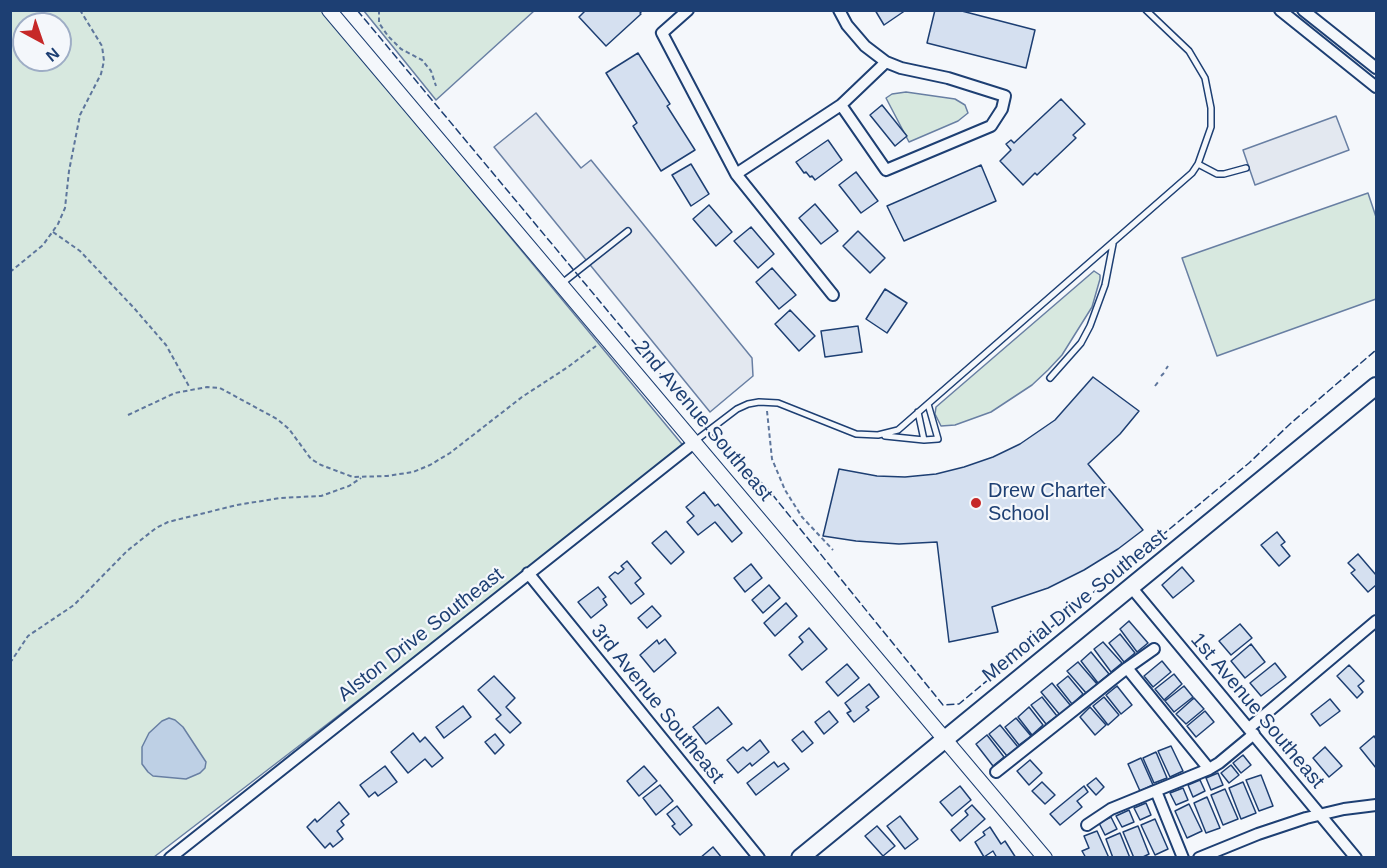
<!DOCTYPE html>
<style>
body{margin:0}
#map{position:relative;width:1387px;height:868px;overflow:hidden;background:#f4f7fb;font-family:Helvetica,sans-serif}
canvas{display:block}
.frame{position:absolute;inset:0;border:12px solid #1d3f73;pointer-events:none}
.north{position:absolute;left:12px;top:12px;width:60px;height:60px;box-sizing:border-box;background:#f4f7fb;border:2px solid #9eadc5;border-radius:50%;rotate:140deg;font-size:16px;font-weight:700;line-height:24px;text-align:center;color:#1d3f73}
.north::after{content:'';display:block;margin:auto;width:21px;height:27px;background:#c62828;clip-path:polygon(50% 0,100% 100%,50% 72%,0 100%)}
</style>
<div id="map">
<canvas width="1387" height="868"></canvas>
<div class="frame"></div>
<div class="north">N</div>
</div>
<script>
const g = document.querySelector('canvas').getContext('2d');
g.lineJoin = 'round';
function fillPath(path, color) { g.fillStyle = color; g.fill(path, 'evenodd'); }
const toPath = rows => new Path2D(rows.map(r => 'M' + r).join(''));
function stroke(path, color, width, dash) { g.strokeStyle = color; g.lineWidth = width; g.lineCap = dash ? 'butt' : 'round'; g.setLineDash(dash || []); g.stroke(path); }
function drawText(font, color, halo, rows, align = 'center') {
  g.font = font + ' Helvetica,sans-serif'; g.lineWidth = 4.5; g.setLineDash([]); g.textBaseline = 'middle'; g.strokeStyle = halo; g.fillStyle = color; for (const [text, x, y, turn = 0] of rows) {
    g.save(); g.translate(x, y); g.rotate((+turn || 0) * Math.PI / 180); g.textAlign = isNaN(turn) ? turn : align; if (halo) g.strokeText(text, 0, 0); g.fillText(text, 0, 0); g.restore();
  }
}
const green = toPath([
 [11,11,323,11,686,449,154,857,11,857,11,11],
 [24,24,60,24,60,60,24,60,24,24],
 [364,11,534,11,436,100,364,11],
 [906,92,955,99,965,105,968,113,958,121,909,142,886,98,892,94,906,92],
 [1368,193,1376,217,1376,299,1217,356,1182,258,1368,193],
 [1094,271,1100,275,1100,279,1092,307,1062,355,1048,370,1032,385,991,412,955,425,941,426,935,414,936,407,1094,271]
]);
fillPath(green, '#d7e8df');
stroke(green, '#687fa3', 1.5);
const parking = toPath([
 [536,113,581,168,591,160,752,358,753,376,710,412,494,147,536,113],
 [1336,116,1349,150,1255,185,1243,150,1336,116]
]);
fillPath(parking, '#e3e8f0');
stroke(parking, '#687fa3', 1.5);
const water = toPath([
 [169,718,175,720,183,727,206,762,205,768,200,773,186,779,153,776,148,772,142,764,142,747,149,733,162,721,169,718]
]);
fillPath(water, '#bed0e5');
stroke(water, '#687fa3', 1.5);
const building = toPath([
 [586,10,643,10,640,13,641,14,606,46,579,17,586,10],
 [875,10,906,10,884,25,875,10],
 [935,10,958,10,1035,30,1026,68,927,43,935,10],
 [638,53,670,104,667,106,695,150,661,171,633,126,637,123,606,73,638,53],
 [1061,99,1085,124,1073,135,1076,138,1037,175,1035,173,1023,185,1000,161,1011,150,1006,144,1011,140,1014,143,1061,99],
 [882,105,907,136,895,146,870,115,882,105],
 [828,140,842,160,815,180,812,176,810,177,806,172,804,173,796,162,828,140],
 [691,164,709,194,691,206,672,175,691,164],
 [981,165,996,201,904,241,887,206,981,165],
 [856,172,878,201,861,213,839,185,856,172],
 [815,204,838,231,821,244,799,218,815,204],
 [709,205,732,232,716,246,693,219,709,205],
 [751,227,774,254,758,268,734,241,751,227],
 [858,231,885,258,870,273,843,246,858,231],
 [772,268,796,295,779,309,756,282,772,268],
 [885,289,907,303,887,333,866,319,885,289],
 [790,310,815,336,799,351,775,324,790,310],
 [858,326,862,352,825,357,821,331,858,326],
 [1093,377,1139,411,1120,434,1088,464,1143,530,1118,549,1084,570,1048,588,992,607,998,632,949,642,937,542,899,544,856,541,823,536,839,469,877,476,905,477,936,474,964,467,993,457,1020,444,1055,420,1093,377],
 [704,492,715,506,718,504,742,533,732,542,715,522,698,535,687,522,694,516,686,507,704,492],
 [666,531,684,552,671,564,652,543,666,531],
 [1277,532,1285,542,1281,545,1290,556,1279,566,1261,545,1277,532],
 [1358,554,1376,575,1376,585,1368,592,1351,573,1355,570,1348,563,1358,554],
 [627,561,641,578,635,583,644,594,631,604,609,577,615,572,618,574,624,569,621,566,627,561],
 [751,564,762,578,745,592,734,578,751,564],
 [1182,567,1194,581,1173,598,1162,585,1182,567],
 [769,585,780,598,763,613,752,600,769,585],
 [598,587,606,597,603,599,607,605,591,618,578,602,598,587],
 [786,603,797,616,775,636,764,623,786,603],
 [652,606,661,616,647,628,638,618,652,606],
 [1129,621,1148,643,1137,652,1120,629,1129,621],
 [1240,624,1252,638,1231,655,1219,641,1240,624],
 [809,628,827,649,802,670,789,655,803,642,799,637,809,628],
 [1120,634,1135,653,1124,662,1109,643,1120,634],
 [665,639,676,653,654,672,640,655,657,640,659,644,665,639],
 [1103,642,1122,663,1111,672,1094,649,1103,642],
 [1251,644,1265,662,1245,678,1231,661,1251,644],
 [1091,652,1109,674,1098,683,1081,661,1091,652],
 [1162,661,1171,672,1153,687,1144,676,1162,661],
 [1078,662,1097,684,1086,693,1067,671,1078,662],
 [1275,663,1286,677,1261,696,1250,683,1275,663],
 [847,664,859,678,838,696,826,682,847,664],
 [1349,665,1364,681,1358,686,1363,692,1357,698,1337,676,1349,665],
 [1174,674,1182,684,1164,700,1155,689,1174,674],
 [494,676,515,698,506,707,521,723,510,733,496,719,501,715,478,690,494,676],
 [1068,676,1083,694,1072,704,1057,685,1068,676],
 [1052,683,1071,706,1060,715,1041,692,1052,683],
 [869,684,879,697,866,707,869,710,854,722,847,713,851,711,845,703,869,684],
 [1117,686,1132,705,1121,714,1106,695,1117,686],
 [1184,686,1193,697,1174,712,1165,701,1184,686],
 [1042,697,1057,716,1046,724,1031,705,1042,697],
 [1104,697,1119,715,1108,725,1093,706,1104,697],
 [1194,698,1204,709,1186,724,1176,714,1194,698],
 [1330,699,1340,711,1320,726,1311,714,1330,699],
 [463,706,471,717,444,738,436,727,463,706],
 [718,707,732,724,706,744,693,727,718,707],
 [1029,707,1043,725,1032,735,1018,717,1029,707],
 [1090,707,1106,725,1095,735,1080,717,1090,707],
 [829,711,838,722,824,734,815,722,829,711],
 [1205,711,1214,722,1196,737,1187,726,1205,711],
 [1016,718,1031,736,1019,745,1005,727,1016,718],
 [1000,725,1018,747,1007,756,989,734,1000,725],
 [803,731,813,743,802,752,792,740,803,731],
 [413,733,420,742,425,737,443,758,432,767,425,759,408,773,391,752,413,733],
 [495,734,504,745,495,754,485,742,495,734],
 [987,735,1004,757,993,766,976,744,987,735],
 [1374,736,1376,739,1376,768,1360,748,1374,736],
 [760,740,769,752,752,766,750,763,738,773,727,760,743,747,747,751,760,740],
 [1171,746,1183,771,1170,777,1158,751,1171,746],
 [1325,747,1342,766,1329,777,1313,758,1325,747],
 [1156,752,1167,778,1154,783,1143,758,1156,752],
 [1243,755,1251,765,1241,773,1233,763,1243,755],
 [1141,758,1153,785,1140,791,1128,764,1141,758],
 [1030,760,1042,773,1029,785,1017,771,1030,760],
 [774,762,778,767,784,763,789,769,756,795,747,783,774,762],
 [1231,765,1239,775,1229,783,1221,773,1231,765],
 [385,766,397,782,378,796,375,792,369,797,360,785,385,766],
 [644,766,657,781,639,796,627,781,644,766],
 [1218,773,1223,785,1211,790,1206,778,1218,773],
 [1261,775,1273,806,1259,811,1246,780,1261,775],
 [1096,778,1104,787,1096,795,1087,785,1096,778],
 [1200,780,1205,791,1193,797,1188,785,1200,780],
 [1042,782,1055,795,1045,804,1032,791,1042,782],
 [1243,782,1256,813,1241,819,1229,788,1243,782],
 [660,785,673,801,656,815,643,798,660,785],
 [960,786,971,800,952,816,940,802,960,786],
 [1084,786,1088,792,1077,801,1082,807,1060,825,1050,814,1084,786],
 [1183,788,1188,800,1176,805,1170,793,1183,788],
 [1225,789,1238,819,1223,825,1211,795,1225,789],
 [1207,797,1220,828,1206,833,1194,803,1207,797],
 [339,802,349,814,341,821,344,825,337,831,343,839,333,847,330,843,325,848,307,827,315,819,317,822,339,802],
 [1146,803,1151,815,1140,820,1134,808,1146,803],
 [1189,804,1202,831,1187,838,1175,811,1189,804],
 [972,805,985,819,960,841,951,830,968,815,965,811,972,805],
 [677,806,692,825,680,835,672,826,675,824,667,814,677,806],
 [1129,810,1134,822,1122,827,1116,816,1129,810],
 [900,816,918,839,905,849,887,826,900,816],
 [1111,817,1117,829,1105,835,1099,823,1111,817],
 [1155,819,1168,849,1155,855,1141,825,1155,819],
 [877,826,895,846,883,856,865,836,877,826],
 [1138,826,1149,854,1141,858,1134,858,1123,832,1138,826],
 [990,827,1001,844,1005,841,1016,858,997,858,993,851,984,857,975,842,985,835,983,832,990,827],
 [1097,831,1109,858,1086,858,1082,851,1089,848,1084,836,1097,831],
 [1120,833,1130,858,1113,858,1106,839,1120,833],
 [713,847,722,858,700,858,713,847]
]);
fillPath(building, '#d5e0f0');
stroke(building, '#1d3f73', 1.5);
const service = toPath([
 [1198,164,1217,174,1224,174,1246,168],
 [561,284,628,231],
 [1050,378,1081,343,1090,326,1105,285,1113,244],
 [918,412,924,440],
 [885,436,924,440,938,439,928,404],
 [695,441,737,409,748,404,759,402,778,403,856,434,878,435,898,430,1192,173,1198,164,1211,127,1211,108,1205,78,1189,51,1146,10]
]);
const minor = toPath([
 [688,10,662,33,736,174,833,295],
 [1280,10,1376,87],
 [1303,10,1376,68],
 [841,105,886,170,991,126,1002,109,1005,96,948,78,901,68,886,62],
 [736,174,841,105,886,62,865,46,847,25,839,10],
 [528,573,759,858],
 [1131,587,1356,858],
 [1127,668,1209,769],
 [1249,728,1376,621],
 [996,772,1127,668,1154,649],
 [1156,791,1183,858],
 [1087,825,1111,809,1209,769,1219,763,1254,734],
 [170,858,695,442],
 [1199,858,1258,834,1306,818,1344,809,1376,805]
]);
const tertiary = toPath([
 [329,10,1045,858]
]);
const primary = toPath([
 [800,858,1376,386]
]);
stroke(service, '#1d3f73', 8);
stroke(minor, '#1d3f73', 14);
stroke(tertiary, '#1d3f73', 16);
stroke(primary, '#1d3f73', 20);
stroke(toPath([
 [379,10,379,23,388,36,401,49,422,60,431,71,436,86],
 [53,232,80,251,134,308,166,345,190,388],
 [10,272,43,245,58,224,65,208,69,171,80,115,101,74,104,61,102,46,80,10],
 [1166,369,1168,366],
 [1161,376,1164,373],
 [1155,386,1159,381],
 [767,411,772,459,785,490,802,517,833,550],
 [128,415,175,393,207,387,220,388,277,419,289,429,311,459,321,465,353,477,387,476,413,472,430,465,450,453,522,397,568,367,596,346],
 [10,663,28,636,74,605,127,551,156,528,168,522,237,505,280,498,321,496,349,486,361,478]
]), '#5e769c', 2, [4.5, 3]);
stroke(service, '#f4f7fb', 5);
stroke(minor, '#f4f7fb', 10);
stroke(tertiary, '#f4f7fb', 14);
stroke(primary, '#f4f7fb', 16);
stroke(toPath([
 [357,10,707,430,767,488,943,705,959,704,1249,463,1290,424,1376,350]
]), '#1d3f73', 1.5, [8, 3]);
for (const [x, y, r, color] of [
 [976,503,6,"#c62828"]
]) { const dot = new Path2D(); dot.arc(x, y, r, 0, 2 * Math.PI); g.fillStyle = color; g.fill(dot); stroke(dot, '#f4f7fb', 2); }
drawText('20px', '#1d3f73', '#f4f7fb', [
 ["2nd Avenue Southeast",703,421,50],
 ["Memorial Drive Southeast",1075,606,-39],
 ["Alston Drive Southeast",421,635,-38],
 ["3rd Avenue Southeast",657,704,51],
 ["1st Avenue Southeast",1257,711,50]
]);
drawText('20px', '#1d3f73', '#f4f7fb', [
 ["Drew Charter",988,491],
 ["School",988,514]
], 'left');
</script>
